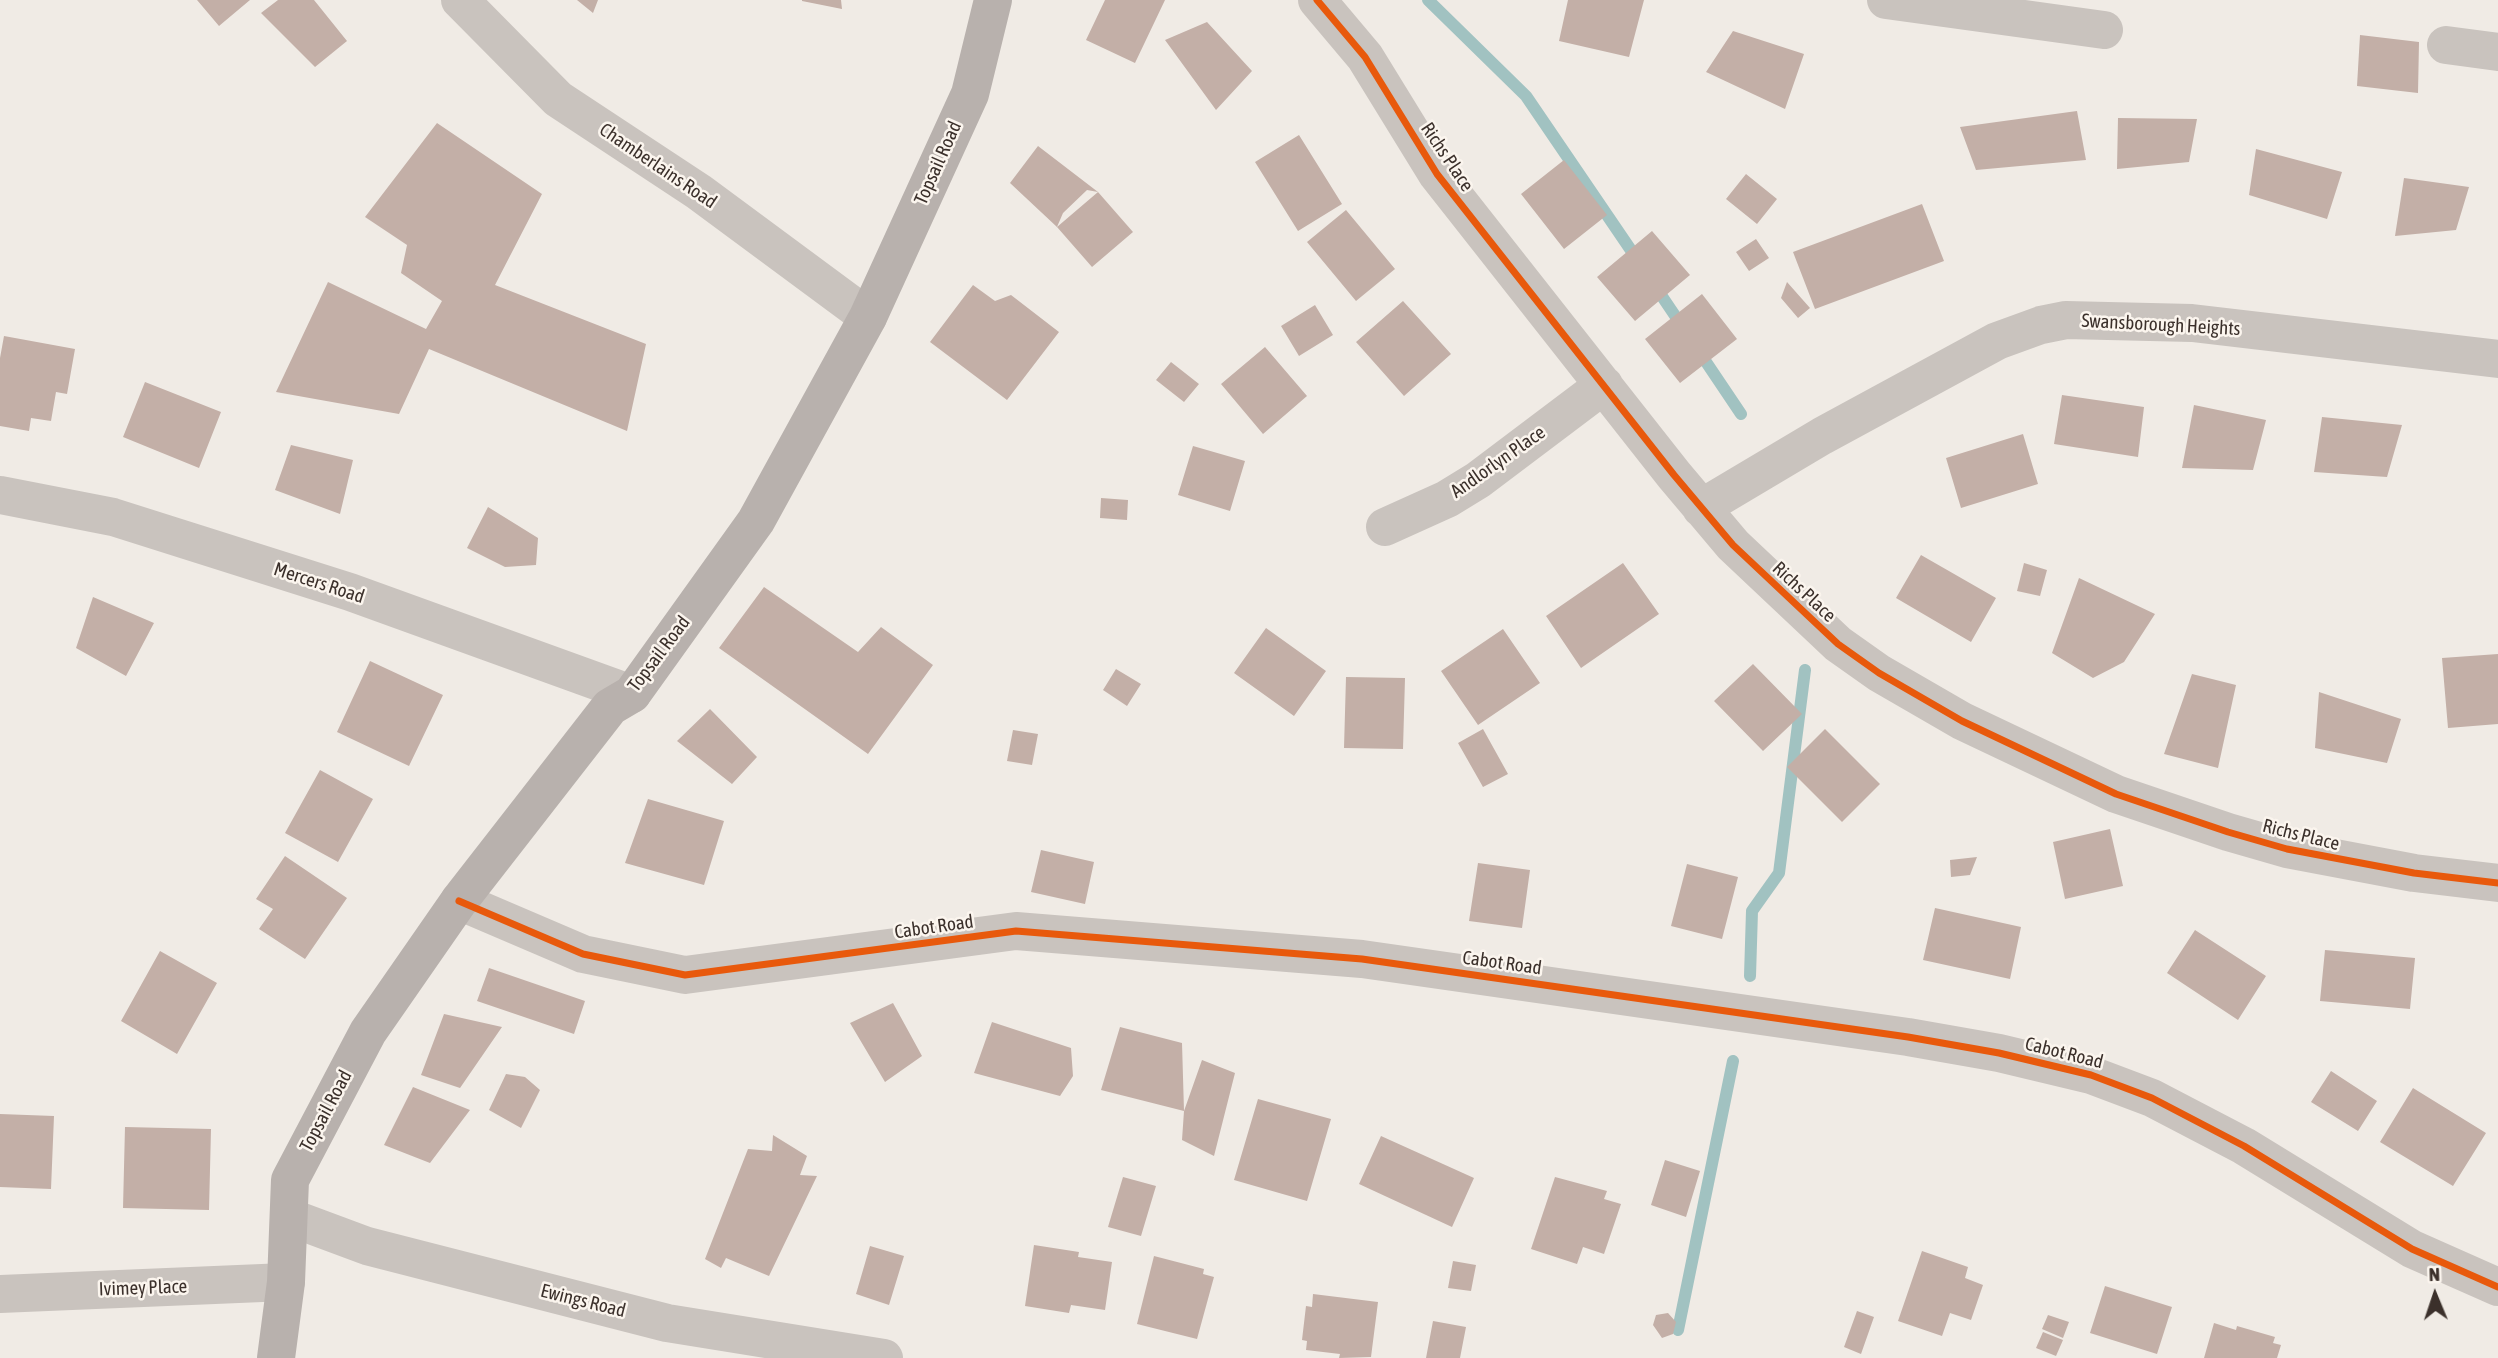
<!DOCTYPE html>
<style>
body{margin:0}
#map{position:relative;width:2498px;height:1358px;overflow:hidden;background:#f0ebe5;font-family:"Asap Condensed",sans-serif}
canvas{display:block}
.north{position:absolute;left:2400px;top:1260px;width:70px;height:70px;-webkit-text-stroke:5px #fbf5ee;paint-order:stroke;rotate:358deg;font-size:19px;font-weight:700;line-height:28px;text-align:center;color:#3b302b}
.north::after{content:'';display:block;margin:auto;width:24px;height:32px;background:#3b302b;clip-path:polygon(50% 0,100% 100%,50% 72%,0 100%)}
</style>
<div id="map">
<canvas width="2498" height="1358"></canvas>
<div class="north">N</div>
</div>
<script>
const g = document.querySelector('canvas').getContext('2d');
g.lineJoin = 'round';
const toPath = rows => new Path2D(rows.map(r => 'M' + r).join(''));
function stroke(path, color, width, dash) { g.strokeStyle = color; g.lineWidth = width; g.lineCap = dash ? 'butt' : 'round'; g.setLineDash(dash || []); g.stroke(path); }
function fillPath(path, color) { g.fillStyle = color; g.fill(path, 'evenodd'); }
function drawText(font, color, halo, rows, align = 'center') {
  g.font = font + ' "Asap Condensed",sans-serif'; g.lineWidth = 5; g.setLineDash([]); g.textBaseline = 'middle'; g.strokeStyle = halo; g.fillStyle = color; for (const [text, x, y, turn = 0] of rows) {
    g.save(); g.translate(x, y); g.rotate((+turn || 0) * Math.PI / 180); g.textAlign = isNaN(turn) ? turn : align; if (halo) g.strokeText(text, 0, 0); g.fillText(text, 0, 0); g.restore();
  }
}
stroke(toPath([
 [1428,0,1526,96,1639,262],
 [1655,286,1684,329],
 [1698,350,1741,414],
 [1750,976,1752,911,1779,873,1805,670],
 [1678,1330,1733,1061]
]), '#a1c2c1', 12);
fillPath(toPath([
 [197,0,250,0,219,26],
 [278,0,314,0,347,41,315,67,261,13],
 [577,0,598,0,593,13],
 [802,0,841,0,842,9,802,1],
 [1105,0,1165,0,1135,63,1086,40],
 [1568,0,1644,0,1629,57,1559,41],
 [1207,22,1252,71,1216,110,1165,40],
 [1733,31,1804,54,1785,109,1706,72],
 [2360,35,2419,42,2418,93,2357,86],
 [2077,111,2086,160,1976,170,1960,127],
 [2118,118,2197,119,2189,162,2117,169],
 [437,123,542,194,495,285,646,344,627,431,429,349,399,414,276,392,328,282,426,329,442,301,401,273,407,245,365,217],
 [1299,135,1342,204,1298,231,1255,162],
 [1038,146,1098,192,1133,232,1092,267,1057,227,1010,183],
 [1087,190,1098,192,1057,227,1063,213],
 [2256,149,2342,172,2327,219,2249,195],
 [1564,160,1607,215,1564,249,1521,194],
 [1746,174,1777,199,1757,224,1726,199],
 [2404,178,2469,187,2456,230,2395,236],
 [1922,204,1944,261,1815,309,1793,252],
 [1346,210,1395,269,1356,301,1307,242],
 [1652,231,1690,275,1635,321,1597,277],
 [1756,239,1769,258,1749,271,1736,252],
 [1787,282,1810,308,1798,318,1781,298],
 [973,285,995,301,1011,295,1059,332,1007,400,930,342],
 [1702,294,1737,339,1680,383,1645,339],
 [1403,301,1451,354,1404,396,1356,342],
 [1315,305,1333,335,1299,356,1281,326],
 [4,336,75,349,67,394,56,392,51,421,31,418,29,431,0,426,0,358],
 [1265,347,1307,396,1263,434,1221,384],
 [1171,362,1199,384,1184,402,1156,380],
 [145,382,221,412,199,468,123,437],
 [2062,395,2144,407,2138,457,2054,444],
 [2194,405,2266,420,2253,470,2182,468],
 [2322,417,2402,425,2387,477,2314,472],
 [2023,434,2038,484,1961,508,1946,458],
 [291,445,353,460,340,514,275,490],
 [1193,446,1245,461,1230,511,1178,495],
 [1101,498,1128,500,1127,520,1100,518],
 [488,507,538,538,536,565,505,567,467,548],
 [1921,555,1996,598,1971,642,1896,598],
 [1623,563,1659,614,1581,668,1546,616],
 [2024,563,2047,570,2040,596,2017,591],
 [2079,578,2155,614,2124,662,2093,678,2052,653],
 [764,587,858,652,881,627,933,665,868,754,719,648],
 [93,597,154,623,126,676,76,648],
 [1266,628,1326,671,1294,716,1234,673],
 [1503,629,1540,683,1478,725,1441,671],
 [2498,654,2498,724,2448,728,2442,658],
 [370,661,443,695,409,766,337,732],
 [1753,664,1802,714,1763,751,1714,701],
 [1116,669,1141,684,1127,706,1103,690],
 [2192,674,2236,685,2218,768,2164,754],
 [1346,677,1405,678,1403,749,1344,748],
 [2319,692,2401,719,2387,763,2315,748],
 [710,709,757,757,732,784,677,741],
 [1483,729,1508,774,1483,787,1458,743],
 [1825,729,1880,784,1842,822,1787,767],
 [1013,730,1038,734,1032,765,1007,761],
 [320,770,373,799,338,862,285,833],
 [648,799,724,821,704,885,625,863],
 [2110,829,2123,886,2065,899,2053,842],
 [1041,850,1094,862,1085,904,1031,892],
 [285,856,347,898,305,959,259,929,273,909,256,899],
 [1977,857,1970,875,1951,877,1950,860],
 [1478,863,1530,870,1522,928,1469,921],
 [1687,864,1738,877,1722,939,1671,926],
 [1935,908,2021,927,2010,979,1923,960],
 [2195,930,2266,976,2238,1020,2167,973],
 [2325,950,2415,958,2410,1009,2320,1001],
 [160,951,217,983,177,1054,121,1021],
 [489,968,585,1001,574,1034,477,1001],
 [893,1003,922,1056,885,1082,850,1023],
 [444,1014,502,1027,460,1088,421,1075],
 [992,1022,1071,1048,1073,1076,1060,1096,974,1073],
 [1120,1027,1182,1043,1184,1111,1202,1060,1235,1073,1214,1156,1182,1140,1184,1111,1101,1090],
 [2331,1071,2377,1101,2358,1131,2311,1102],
 [506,1074,525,1077,540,1090,521,1128,489,1110],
 [413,1087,470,1110,430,1163,384,1145],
 [2413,1088,2486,1133,2453,1186,2380,1142],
 [1258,1099,1331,1119,1307,1201,1234,1180],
 [0,1114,54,1116,51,1189,0,1187],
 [125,1127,211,1129,209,1210,123,1208],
 [773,1135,807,1156,800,1175,817,1176,769,1276,726,1258,721,1268,705,1259,748,1149,772,1151],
 [1381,1136,1474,1178,1452,1227,1359,1184],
 [1665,1160,1700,1171,1686,1217,1651,1205],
 [1123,1177,1156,1186,1141,1236,1108,1227],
 [1555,1177,1607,1191,1604,1199,1621,1204,1604,1254,1583,1247,1577,1264,1531,1249],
 [1034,1245,1079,1252,1078,1257,1112,1262,1105,1310,1071,1305,1069,1313,1025,1306],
 [870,1246,904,1256,889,1305,856,1294],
 [1922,1251,1968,1267,1965,1278,1983,1285,1971,1320,1950,1313,1942,1336,1898,1321],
 [1154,1256,1204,1269,1203,1274,1214,1277,1197,1339,1137,1324],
 [1453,1261,1476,1265,1471,1291,1448,1288],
 [2105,1286,2172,1307,2157,1354,2090,1333],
 [1313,1294,1378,1302,1371,1357,1339,1358,1340,1354,1306,1350,1307,1341,1302,1340,1306,1306,1312,1307],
 [1857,1311,1874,1317,1861,1354,1844,1347],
 [1668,1313,1676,1322,1673,1334,1662,1338,1653,1325,1656,1315],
 [2048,1315,2069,1322,2063,1338,2042,1329],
 [1433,1321,1466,1327,1460,1358,1426,1358],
 [2214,1323,2236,1330,2237,1326,2275,1337,2273,1343,2281,1345,2277,1358,2204,1358],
 [2043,1332,2063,1340,2056,1356,2036,1348]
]), '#c3afa7');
stroke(toPath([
 [460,0,558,99,699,192,868,317],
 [1317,0,1365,57,1437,174,1674,475,1733,545,1838,644,1879,673,1962,721,2116,794,2228,832,2287,849,2414,873,2498,883],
 [1886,0,2104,30],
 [2446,45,2498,52],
 [0,495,113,517,350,592,632,694],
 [1701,508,1822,436,1997,341,2041,325,2066,320,2192,323,2498,359],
 [1385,527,1447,499,1478,480,1604,385],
 [459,901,583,954,685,975,1016,931,1362,959,1908,1037,1999,1053,2091,1075,2152,1098,2244,1146,2412,1249,2498,1287],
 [289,1217,367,1246,667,1323,884,1358],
 [0,1294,286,1282]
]), '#c9c3be', 38);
stroke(toPath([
 [276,1358,286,1282,290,1180,368,1032,459,901,610,707,632,694,756,521,868,317,970,94,993,0]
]), '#b8b1ad', 38);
stroke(toPath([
 [1317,0,1365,57,1437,174,1674,475,1733,545,1838,644,1879,673,1962,721,2116,794,2228,832,2287,849,2414,873,2498,883],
 [459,901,583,954,685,975,1016,931,1362,959,1908,1037,1999,1053,2091,1075,2152,1098,2244,1146,2412,1249,2498,1287]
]), '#e8590c', 7);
drawText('19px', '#3b302b', '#fbf5ee', [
 ["Richs Place",1447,157,56],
 ["Topsail Road",938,163,-66],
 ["Chamberlains Road",658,166,34],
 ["Swansborough Heights",2161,325,3],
 ["Andlorlyn Place",1498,462,-35],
 ["Mercers Road",319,583,18],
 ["Richs Place",1804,592,43],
 ["Topsail Road",659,654,-53],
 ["Richs Place",2301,835,14],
 ["Cabot Road",934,927,-8],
 ["Cabot Road",1502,963,8],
 ["Cabot Road",2064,1053,14],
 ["Topsail Road",326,1111,-62],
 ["Ivimey Place",143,1288,-2],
 ["Ewings Road",583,1301,14]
]);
</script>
